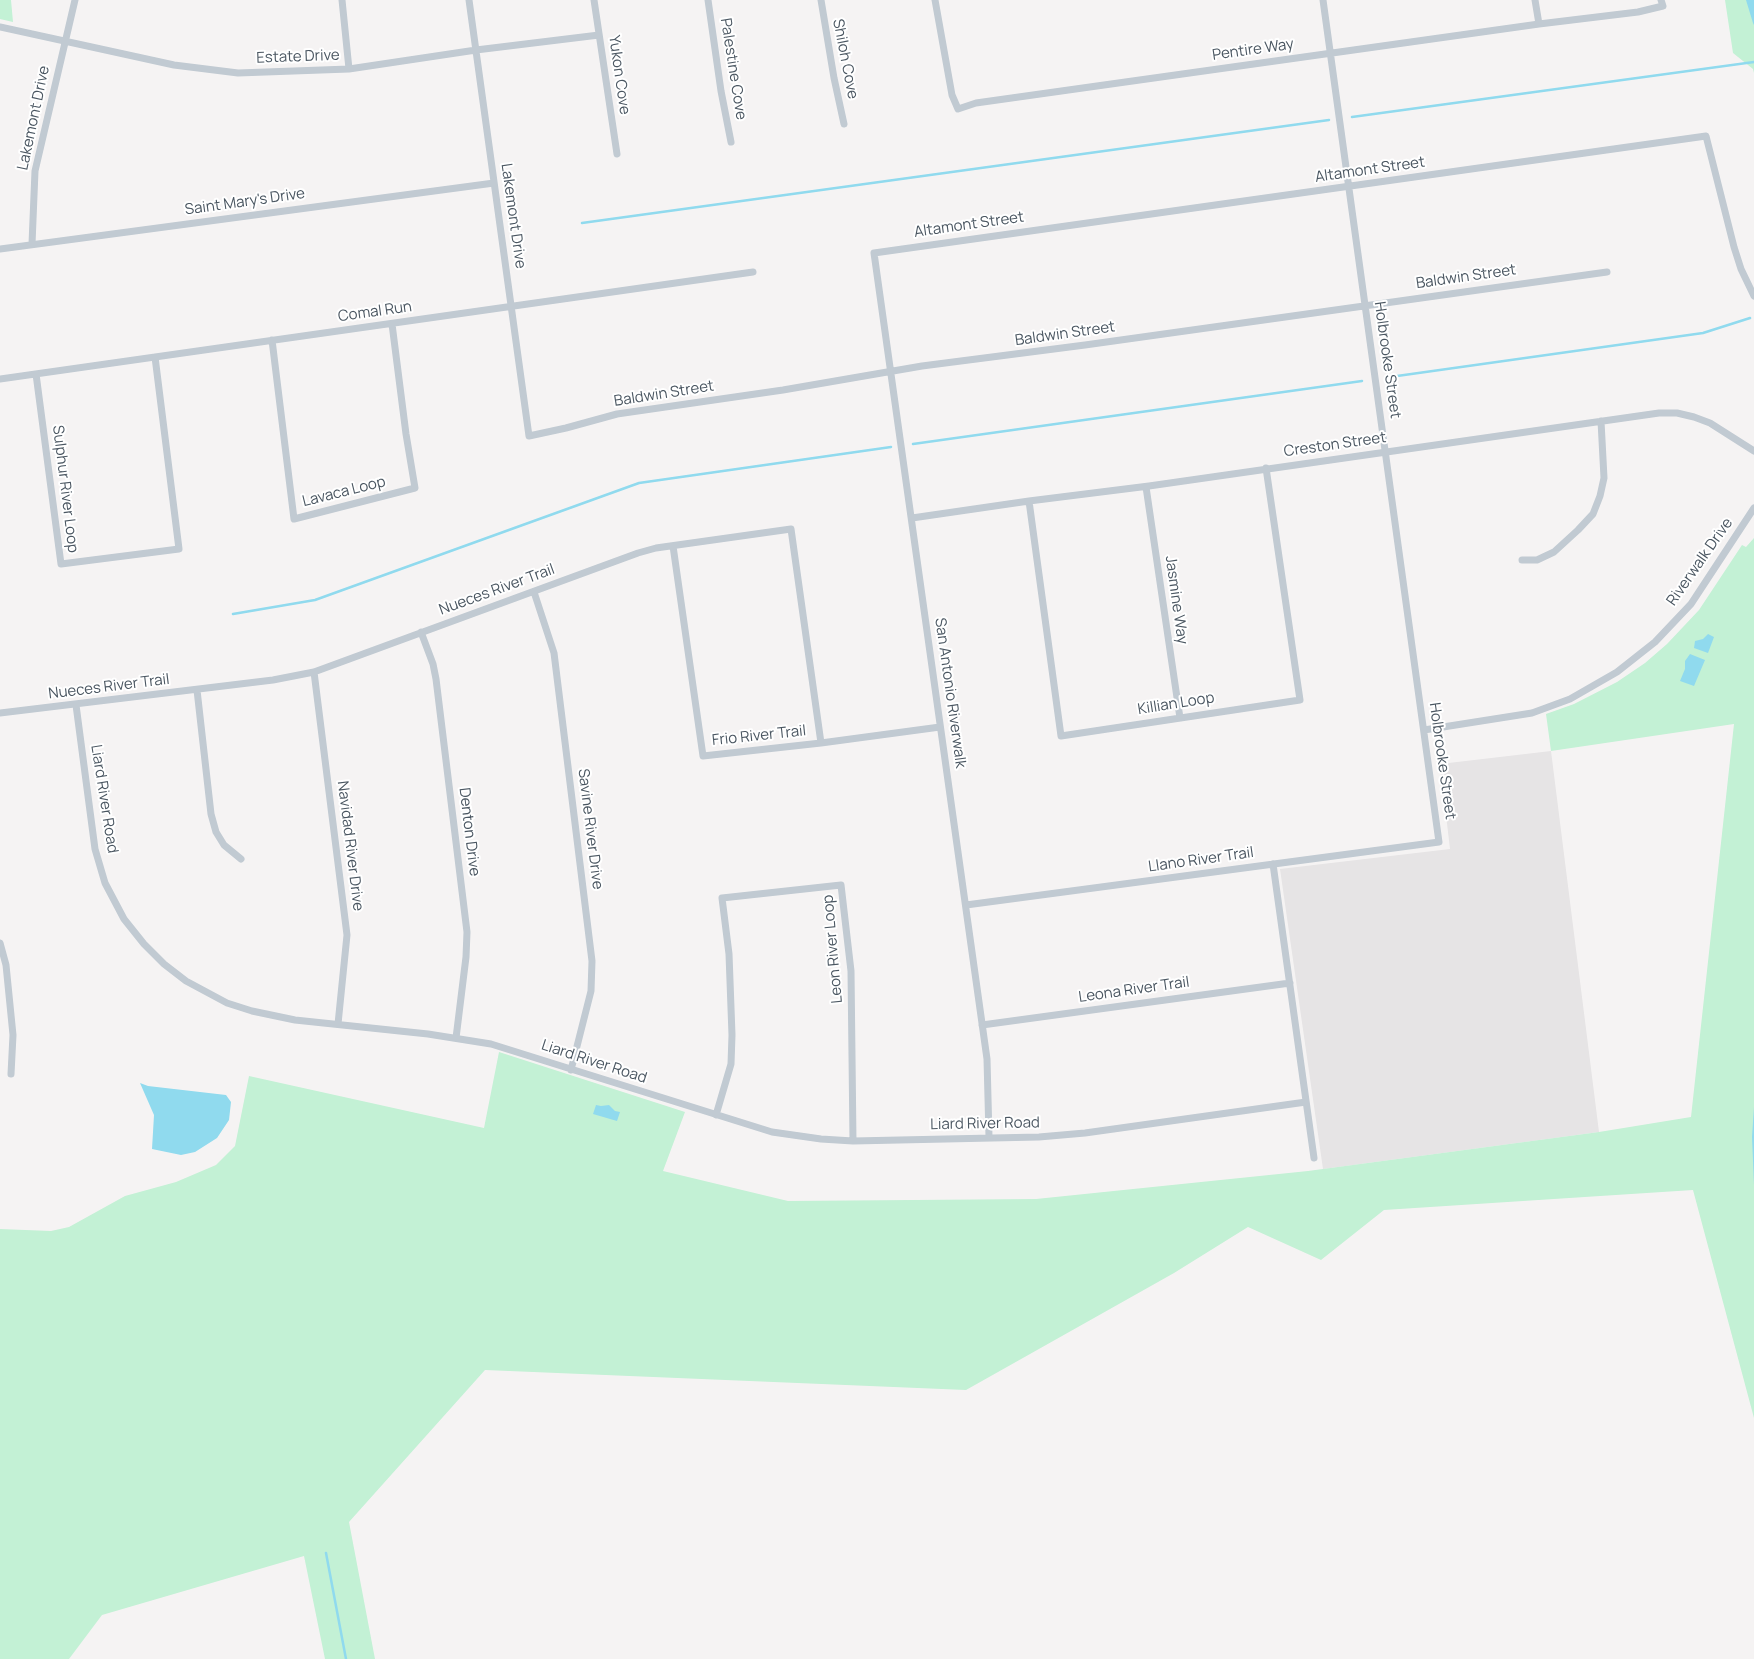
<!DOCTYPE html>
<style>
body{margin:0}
canvas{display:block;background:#f5f3f3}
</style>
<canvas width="1754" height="1659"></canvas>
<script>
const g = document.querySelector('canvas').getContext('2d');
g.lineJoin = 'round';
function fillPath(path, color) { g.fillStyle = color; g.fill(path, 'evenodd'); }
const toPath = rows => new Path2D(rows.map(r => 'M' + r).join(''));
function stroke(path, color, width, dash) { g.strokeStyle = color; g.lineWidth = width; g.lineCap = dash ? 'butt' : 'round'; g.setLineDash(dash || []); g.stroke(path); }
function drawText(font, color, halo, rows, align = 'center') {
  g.font = font + ' Manrope,sans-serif'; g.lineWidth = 4; g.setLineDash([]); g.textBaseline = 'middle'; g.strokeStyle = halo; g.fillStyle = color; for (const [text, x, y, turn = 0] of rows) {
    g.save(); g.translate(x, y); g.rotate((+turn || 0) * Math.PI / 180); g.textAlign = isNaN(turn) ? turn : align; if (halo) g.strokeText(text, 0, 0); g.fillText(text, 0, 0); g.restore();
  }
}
fillPath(toPath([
 [1551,751,1599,1132,1323,1169,1280,869,1450,849,1440,764]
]), '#e6e4e5');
fillPath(toPath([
 [0,0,11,0,13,22,0,19],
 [1725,0,1754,0,1754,73,1753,69,1733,53],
 [1754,538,1754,1418,1693,1190,1384,1210,1321,1260,1248,1227,1174,1273,966,1390,485,1370,349,1522,375,1659,325,1659,304,1556,102,1615,69,1659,0,1659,0,1229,51,1231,69,1227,125,1196,176,1182,216,1165,235,1146,249,1076,484,1128,499,1052,685,1112,663,1171,788,1201,1036,1199,1308,1171,1599,1132,1691,1117,1734,724,1551,751,1546,714,1574,704,1617,682,1645,663,1667,644,1699,610,1742,545,1746,547]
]), '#c3f1d5');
fillPath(toPath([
 [1746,0,1754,0,1754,25,1753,23],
 [1708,634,1714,637,1708,653,1694,648,1695,641,1703,639],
 [1690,654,1705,660,1694,686,1680,681,1685,669,1685,661],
 [140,1083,148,1086,226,1095,231,1102,229,1120,217,1138,195,1152,181,1155,152,1149,154,1115],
 [596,1105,601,1106,609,1105,615,1111,620,1112,617,1121,593,1114],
 [1754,1107,1754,1185,1752,1137]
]), '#90daee');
stroke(toPath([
 [1352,117,1754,62],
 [582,223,1329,120],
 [1390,377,1703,333,1750,318],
 [913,444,1362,381],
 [233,614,315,600,639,483,891,447],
 [326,1553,346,1659]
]), '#90daee', 2.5);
stroke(toPath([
 [342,0,349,69],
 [469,0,529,436,566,428,617,414,783,390,922,366,1085,345,1607,272],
 [594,0,617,154],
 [708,0,721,91,731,142],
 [821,0,834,78,844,124],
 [935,0,952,95,958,109,976,103,1104,85,1539,24,1638,12,1663,6,1661,0],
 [1535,0,1539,24],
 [0,27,174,65,238,73,349,69,476,50,599,35],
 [32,244,35,171,75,0],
 [0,249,494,183],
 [272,340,294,519,415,488,406,434,392,324],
 [36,374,61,564,179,549,155,357],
 [0,379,753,272],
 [1146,487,1180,718],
 [1029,501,1061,736,1300,700,1266,468],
 [912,518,1029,501,1149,486,1659,413,1677,413,1694,417,1710,423,1754,451],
 [673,546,703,756,821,743,940,727],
 [1522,560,1537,560,1554,552,1578,530,1593,514,1600,496,1604,478,1601,421],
 [534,592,554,653,592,961,591,991,571,1070],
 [421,632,433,664,436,679,467,932,466,957,456,1038],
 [314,672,347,935,338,1024],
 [197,690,211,814,216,832,224,845,241,859],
 [76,705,95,849,105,883,124,919,144,944,164,964,186,981,227,1003,252,1011,295,1020,428,1034,491,1044,772,1132,821,1139,853,1141,1039,1137,1085,1133,1306,1102],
 [0,713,273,680,314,672,638,553,656,548,791,529,821,743],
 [1424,730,1532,713,1570,699,1617,672,1655,642,1691,604,1754,508],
 [1273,864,1314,1158],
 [966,905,1439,842,1323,0],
 [0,943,6,965,13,1035,11,1074],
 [982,1025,1290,983],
 [716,1115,731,1064,732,1035,729,954,722,898,841,885,851,971,853,1141],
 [989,1137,987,1059,874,253,1706,136,1734,247,1741,269,1754,296]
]), '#c1cad2', 7);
drawText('15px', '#4a5661', '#fff', [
 ["Pentire Way",1253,50,-8],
 ["Estate Drive",298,57,-2],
 ["Shiloh Cove",845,59,79],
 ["Palestine Cove",733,69,81],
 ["Yukon Cove",619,75,82],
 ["Lakemont Drive",34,118,-78],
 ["Altamont Street",1370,170,-8],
 ["Saint Mary's Drive",245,202,-8],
 ["Lakemont Drive",513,216,82],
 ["Altamont Street",969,225,-8],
 ["Baldwin Street",1466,277,-8],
 ["Comal Run",375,312,-8],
 ["Baldwin Street",1065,334,-8],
 ["Holbrooke Street",1387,360,82],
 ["Baldwin Street",664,394,-9],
 ["Creston Street",1335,445,-8],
 ["Sulphur River Loop",65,489,83],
 ["Lavaca Loop",344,492,-14],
 ["Riverwalk Drive",1700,562,-55],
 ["Nueces River Trail",497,590,-20],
 ["Jasmine Way",1176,600,82],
 ["Nueces River Trail",109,687,-7],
 ["San Antonio Riverwalk",950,693,82],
 ["Killian Loop",1176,704,-9],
 ["Frio River Trail",759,736,-6],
 ["Holbrooke Street",1442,761,82],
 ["Liard River Road",104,799,81],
 ["Savine River Drive",590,829,83],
 ["Denton Drive",469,832,83],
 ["Navidad River Drive",350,846,83],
 ["Llano River Trail",1201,860,-8],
 ["Leon River Loop",833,949,-95],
 ["Leona River Trail",1134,990,-8],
 ["Liard River Road",594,1062,18],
 ["Liard River Road",985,1124,-1]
]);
</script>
